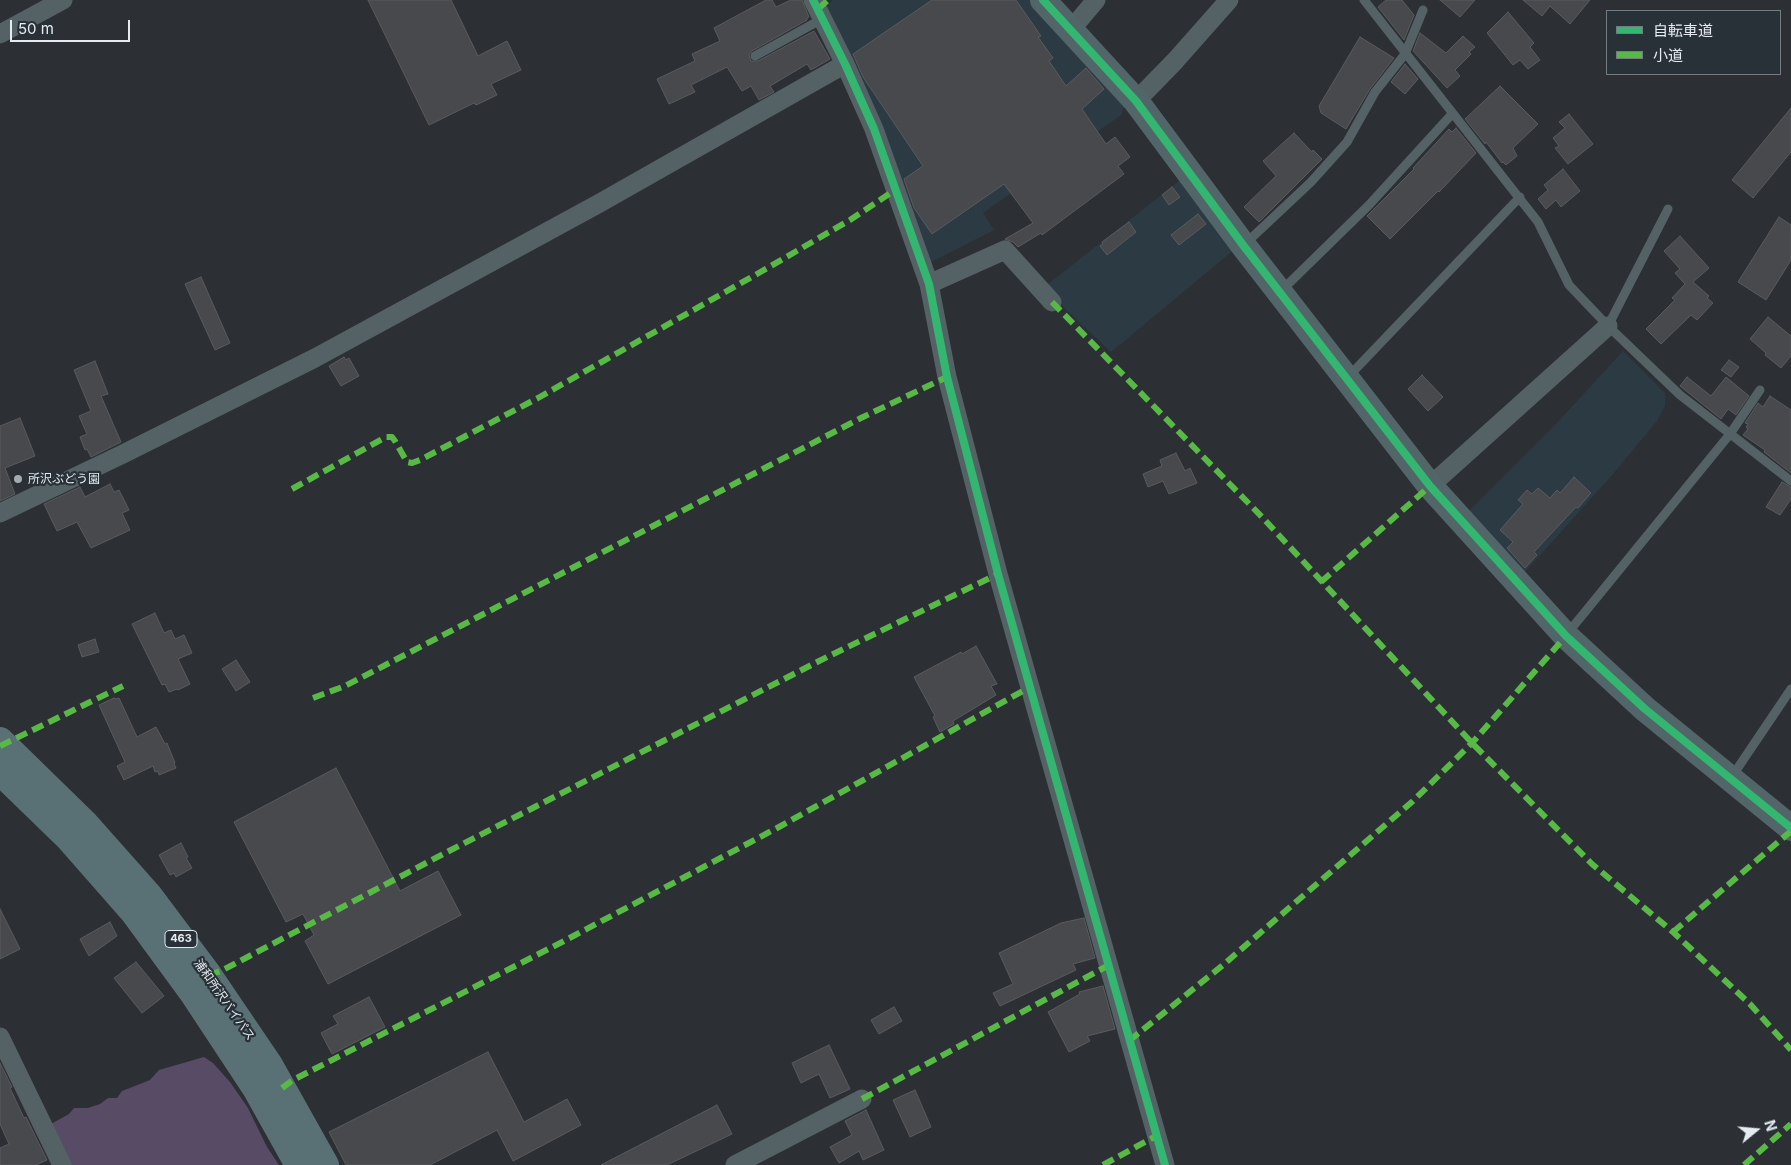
<!DOCTYPE html>
<meta charset="utf-8">
<style>
body{margin:0}
#map{position:relative;width:1791px;height:1165px;overflow:hidden;background:#2c3034;font-family:Inter,"Noto Sans JP",sans-serif}
canvas{display:block}
.legend{position:absolute;left:1606px;top:10px;width:175px;height:65px;box-sizing:border-box;background:#283137;border:1px solid #747b81;margin:0;padding:6px 9px;list-style:none;font-size:15px;color:#e5ebf0}
.legend li{display:flex;align-items:center;gap:10px;height:25px}
.legend b{width:25px;border:1px solid #747b81}
.north{position:absolute;left:1731px;top:1105px;width:50px;height:50px;-webkit-text-stroke:4px #283137;paint-order:stroke;rotate:73deg;font-size:14px;font-weight:700;line-height:20px;text-align:center;color:#e5ebf0}
.north::after{content:'';display:block;margin:auto;width:18px;height:22px;background:#e5ebf0;clip-path:polygon(50% 0,100% 100%,50% 72%,0 100%)}
.scale{position:absolute;left:10px;top:20px;width:120px;height:22px;box-sizing:border-box;border:2px solid #e5ebf0;border-top:0;padding-left:6px;font-size:15px;line-height:18px;white-space:nowrap;color:#e5ebf0;-webkit-text-stroke:4px #283137;paint-order:stroke}
</style>
<div id="map">
<canvas width="1791" height="1165"></canvas>
<ul class="legend">
<li><b style="height:6px;background:#33b770"></b>自転車道</li>
<li><b style="height:6px;background:#58b947"></b>小道</li>
</ul>
<div class="north">N</div>
<div class="scale">50 m</div>
</div>
<script>
const g = document.querySelector('canvas').getContext('2d');
g.lineJoin = 'round';
function fillPath(path, color) { g.fillStyle = color; g.fill(path, 'evenodd'); }
const toPath = rows => new Path2D(rows.map(r => 'M' + r).join(''));
function stroke(path, color, width, dash) { g.strokeStyle = color; g.lineWidth = width; g.lineCap = dash ? 'butt' : 'round'; g.setLineDash(dash || []); g.stroke(path); }
function drawText(font, color, halo, rows, align = 'center') {
  g.font = font + ' Inter,"Noto Sans JP",sans-serif'; g.lineWidth = 4.5; g.setLineDash([]); g.textBaseline = 'middle'; g.strokeStyle = halo; g.fillStyle = color; for (const [text, x, y, turn = 0] of rows) {
    g.save(); g.translate(x, y); g.rotate((+turn || 0) * Math.PI / 180); g.textAlign = isNaN(turn) ? turn : align; if (halo) g.strokeText(text, 0, 0); g.fillText(text, 0, 0); g.restore();
  }
}
fillPath(toPath([
 [833,0,1032,0,1126,102,1121,115,983,213,994,230,929,263,823,10],
 [1184,177,1236,248,1111,352,1043,288],
 [1623,351,1665,393,1665,406,1657,421,1613,474,1524,573,1469,511,1555,425]
]), '#2c3a44');
fillPath(toPath([
 [204,1057,213,1063,230,1082,248,1108,267,1147,279,1165,66,1165,51,1124,69,1114,74,1108,88,1108,100,1104,108,1098,117,1098,122,1091,150,1080,159,1070]
]), '#584b65');
const building = toPath([
 [368,0,451,0,478,56,507,41,521,70,491,84,497,95,476,105,474,103,429,125,368,0],
 [766,0,772,0,776,7,791,0,802,0,809,17,807,18,807,20,752,51,749,55,751,61,758,61,814,31,830,59,811,70,807,64,770,86,774,92,759,100,751,86,742,91,727,67,691,85,695,92,669,104,657,79,695,61,692,54,720,41,714,28,766,0],
 [932,0,1016,0,1041,36,1038,37,1053,58,1049,61,1066,86,1086,68,1104,89,1082,109,1106,144,1115,137,1130,157,1118,166,1124,174,1042,235,1041,233,1018,247,1013,242,1005,239,1033,223,1004,184,932,234,914,208,904,179,923,166,863,77,853,54,932,0],
 [1386,0,1402,0,1414,15,1404,40,1378,7,1386,0],
 [1440,0,1475,0,1460,17,1440,0],
 [1523,0,1590,0,1570,24,1550,6,1542,16,1523,0],
 [1508,12,1534,43,1530,47,1540,60,1528,69,1520,60,1513,65,1487,33,1508,12],
 [1420,33,1446,53,1463,36,1475,47,1469,52,1471,54,1455,70,1460,76,1447,88,1413,51,1420,33],
 [1360,37,1394,58,1370,89,1346,129,1321,113,1319,106,1360,37],
 [1405,64,1418,79,1405,94,1391,82,1405,64],
 [1500,86,1538,124,1513,148,1517,156,1506,165,1503,162,1502,163,1486,142,1485,144,1465,119,1500,86],
 [1791,108,1791,152,1753,198,1732,180,1791,108],
 [1569,114,1593,144,1568,164,1555,148,1559,146,1553,138,1565,128,1559,122,1569,114],
 [1456,128,1476,153,1439,192,1438,191,1390,239,1367,216,1414,169,1413,168,1449,129,1452,132,1456,128],
 [1294,133,1312,152,1313,150,1322,159,1259,222,1244,207,1276,176,1263,161,1294,133],
 [1563,169,1580,191,1561,207,1556,200,1546,209,1538,199,1548,190,1544,185,1563,169],
 [1172,187,1180,197,1169,205,1162,195,1172,187],
 [1198,214,1206,224,1179,245,1171,235,1198,214],
 [1779,217,1791,225,1791,260,1766,300,1738,282,1779,217],
 [1129,222,1136,232,1107,255,1100,246,1103,244,1102,242,1129,222],
 [1680,236,1709,268,1693,282,1709,296,1707,298,1713,303,1697,320,1691,315,1661,344,1646,329,1675,300,1672,298,1685,284,1675,273,1680,269,1664,251,1680,236],
 [201,277,230,343,215,350,185,284,201,277],
 [1768,317,1791,336,1791,356,1781,368,1765,355,1766,353,1750,339,1768,317],
 [344,357,346,360,349,358,359,376,341,386,329,366,344,357],
 [1729,360,1739,367,1731,377,1721,370,1729,360],
 [95,361,108,394,101,396,121,442,91,457,87,449,85,450,80,437,87,434,79,416,91,411,74,370,95,361],
 [1422,375,1443,397,1428,411,1408,389,1422,375],
 [1687,377,1711,396,1726,377,1749,396,1736,415,1728,409,1721,419,1680,386,1687,377],
 [1770,396,1791,410,1791,473,1764,452,1765,450,1743,435,1748,429,1746,427,1748,424,1745,423,1758,403,1763,407,1770,396],
 [20,418,35,456,5,468,15,494,0,501,0,426,20,418],
 [1176,453,1185,471,1190,468,1197,483,1169,494,1163,481,1148,487,1143,474,1162,466,1160,460,1176,453],
 [1574,477,1591,493,1578,508,1576,507,1534,552,1537,555,1525,568,1507,548,1513,542,1500,530,1523,504,1518,500,1527,490,1532,494,1538,488,1550,498,1557,490,1560,493,1574,477],
 [1782,482,1791,487,1791,499,1780,515,1766,507,1782,482],
 [110,484,114,492,119,490,129,510,122,513,130,530,91,548,77,522,57,531,44,504,80,487,85,497,110,484],
 [155,613,164,633,171,630,175,639,184,635,192,653,178,659,190,684,178,690,177,689,169,692,165,684,162,685,132,624,155,613],
 [95,639,99,652,82,657,78,645,95,639],
 [976,646,997,684,991,686,996,695,953,721,954,724,940,732,933,717,935,716,914,677,961,652,962,654,976,646],
 [236,660,250,682,236,691,222,669,236,660],
 [114,698,115,699,119,698,137,737,156,727,165,744,167,743,175,763,174,764,176,768,159,775,158,771,155,772,153,766,124,780,117,766,125,762,99,705,114,698],
 [336,768,400,891,438,871,461,915,328,984,305,941,314,935,303,914,286,922,234,822,336,768],
 [181,843,188,857,186,858,192,868,176,877,174,873,170,875,159,855,181,843],
 [0,909,20,949,0,959,0,909],
 [1084,918,1095,958,1073,964,1076,970,1000,1006,993,993,1013,984,999,953,1061,923,1084,918],
 [110,922,117,936,89,956,80,939,110,922],
 [136,962,164,996,142,1013,114,978,136,962],
 [1103,986,1115,1029,1087,1036,1090,1041,1069,1052,1048,1012,1080,994,1079,992,1103,986],
 [369,997,385,1027,332,1054,321,1033,338,1024,333,1016,369,997],
 [894,1007,902,1021,879,1034,871,1020,894,1007],
 [829,1045,850,1089,830,1098,819,1074,801,1083,792,1063,829,1045],
 [488,1052,524,1122,567,1099,581,1125,513,1161,497,1130,430,1165,346,1165,329,1132,488,1052],
 [0,1063,12,1087,10,1088,24,1118,26,1117,47,1160,36,1165,0,1165,0,1148,9,1144,0,1124,0,1063],
 [915,1090,931,1127,910,1137,893,1100,915,1090],
 [717,1105,732,1134,667,1165,601,1165,717,1105],
 [866,1110,884,1150,863,1160,859,1151,839,1163,830,1147,852,1135,845,1121,866,1110]
]);
fillPath(building, '#47494d');
stroke(building, '#595b5e', 1);
stroke(toPath([
 [1364,0,1538,222,1569,285,1608,326,1680,395,1791,481],
 [755,56,822,19],
 [1245,244,1311,182,1347,142,1375,92,1405,54,1423,10],
 [1280,292,1369,205,1452,114],
 [1608,326,1668,209],
 [1349,376,1520,197],
 [1567,634,1730,434,1760,390],
 [1731,778,1791,689]
]), '#556265', 9);
stroke(toPath([
 [813,0,845,64,874,129,929,284,947,377,998,574,1165,1165],
 [1070,31,1096,0],
 [0,34,63,0],
 [1136,101,1175,61,1229,0],
 [929,284,1005,250,1052,302],
 [1430,486,1608,326],
 [0,513,123,454,315,358,598,204,845,64],
 [0,1037,62,1165],
 [735,1165,862,1099]
]), '#556265', 19);
stroke(toPath([
 [1043,0,1136,101,1243,245,1430,486,1566,636,1645,709,1791,828]
]), '#526568', 26);
stroke(toPath([
 [0,741,85,824,148,895,208,975,269,1065,325,1165],
 [0,771,69,838,134,912,194,994,256,1088,299,1165]
]), '#597175', 28);
stroke(toPath([
 [818,9,828,0],
 [1052,302,1262,517,1472,743,1592,864,1673,932,1750,1004,1791,1050],
 [292,489,386,437,392,437,395,441,407,462,412,463,420,460,538,398,757,274,850,220,895,190],
 [1321,582,1430,486],
 [313,698,345,686,861,418,947,377],
 [0,746,123,686],
 [1673,932,1791,831],
 [208,975,221,971,449,851,827,657,998,574],
 [1129,1041,1223,965,1413,801,1472,743,1566,636],
 [282,1088,293,1080,564,941,779,827,1030,687],
 [862,1099,1109,965],
 [1103,1165,1156,1136],
 [1744,1165,1791,1124]
]), '#58b947', 6, [12, 6]);
stroke(toPath([
 [813,0,845,64,874,129,929,284,947,377,998,574,1165,1165],
 [1043,0,1136,101,1243,245,1430,486,1566,636,1645,709,1791,828]
]), '#33b770', 8);
for (const [x, y, r, color] of [
 [18,479,5,"#a4aaae"]
]) { const dot = new Path2D(); dot.arc(x, y, r, 0, 2 * Math.PI); g.fillStyle = color; g.fill(dot); stroke(dot, '#283137', 2); }
for (const [x, y, w] of [
 [181,939,32]
]) { const box = new Path2D(); box.roundRect(x - w / 2, y - 8.5, w, 17, 4); g.fillStyle = '#283137'; g.fill(box); stroke(box, '#e5ebf0', 1); }
drawText('bold 11px', '#e5ebf0', null, [
 ["463",181,939]
]);
drawText('12px', '#e5ebf0', '#283137', [
 ["所沢ぶどう園",28,479]
], 'left');
drawText('12px', '#e5ebf0', '#283137', [
 ["浦和所沢バイパス",224,1000,55]
]);
</script>
